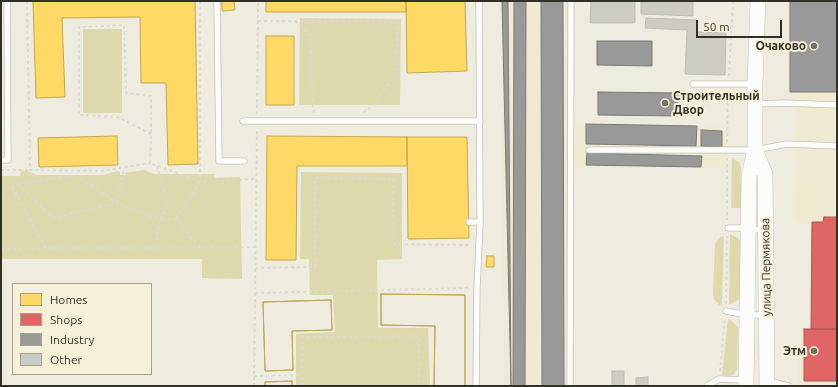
<!DOCTYPE html>
<meta charset="utf-8">
<style>
body{margin:0}
#map{position:relative;width:838px;height:387px;overflow:hidden;background:#eeecde;font-family:Ubuntu,sans-serif}
canvas{display:block}
.frame{position:absolute;inset:0;border:2px solid #323127;pointer-events:none}
.legend{position:absolute;left:12px;top:283px;width:140px;height:92px;box-sizing:border-box;background:#f4f1d8;border:1px solid #a6a491;margin:0;padding:5px 7px;list-style:none;font-size:12px;color:#323127}
.legend li{display:flex;align-items:center;gap:8px;height:20px}
.legend b{width:20px;border:1px solid #a6a491}
.scale{position:absolute;left:696px;top:20px;width:86px;height:18px;box-sizing:border-box;border:2px solid #323127;border-top:0;padding-left:5px;font-size:12px;line-height:14px;white-space:nowrap;color:#323127;-webkit-text-stroke:3px #f4f1d8;paint-order:stroke}
</style>
<div id="map">
<canvas width="838" height="387"></canvas>
<div class="frame"></div>
<ul class="legend">
<li><b style="height:11px;background:#ffd966"></b>Homes</li>
<li><b style="height:11px;background:#e06666"></b>Shops</li>
<li><b style="height:11px;background:#999"></b>Industry</li>
<li><b style="height:11px;background:#cdccc1"></b>Other</li>
</ul>
<div class="scale">50 m</div>
</div>
<script>
const g = document.querySelector('canvas').getContext('2d');
g.lineJoin = 'round';
function fillPath(path, color) { g.fillStyle = color; g.fill(path, 'evenodd'); }
const toPath = rows => new Path2D(rows.map(r => 'M' + r).join(''));
function stroke(path, color, width, dash) { g.strokeStyle = color; g.lineWidth = width; g.lineCap = dash ? 'butt' : 'round'; g.setLineDash(dash || []); g.stroke(path); }
function drawText(font, color, halo, rows, align = 'center') {
  g.font = font + ' Ubuntu,sans-serif'; g.lineWidth = 4; g.setLineDash([]); g.textBaseline = 'middle'; g.strokeStyle = halo; g.fillStyle = color; for (const [text, x, y, turn = 0] of rows) {
    g.save(); g.translate(x, y); g.rotate((+turn || 0) * Math.PI / 180); g.textAlign = isNaN(turn) ? turn : align; if (halo) g.strokeText(text, 0, 0); g.fillText(text, 0, 0); g.restore();
  }
}
fillPath(toPath([
 [501,1,568,1,568,125,725,127,727,168,569,167,568,386,504,386],
 [786,1,837,1,837,386,798,386,801,328,809,327,810,224,793,222,796,96,788,95]
]), '#eeebd2');
fillPath(toPath([
 [300,18,401,19,400,105,299,105],
 [83,29,122,29,122,113,83,113],
 [732,159,736,160,740,163,741,169,741,208,731,208],
 [144,170,154,174,214,174,215,178,240,177,242,279,202,278,202,259,1,259,1,176,20,176,21,172,23,171,29,171,36,175,103,175,117,171,120,172,120,175,125,175,125,173],
 [301,172,402,173,402,259,377,260,378,328,428,328,430,386,296,386,296,334,335,332,333,295,310,295,309,259,300,259],
 [730,234,739,239,742,244,741,295,738,300,729,305],
 [724,236,722,306,718,304,714,299,713,294,715,244,720,237],
 [728,318,738,327,737,369,734,374,730,376,722,375]
]), '#ded8ad');
const homes = toPath([
 [33,1,195,1,198,164,168,165,166,83,141,83,140,17,62,18,65,97,36,98,33,1],
 [222,1,234,1,235,10,222,11,222,1],
 [266,1,406,1,406,12,266,12,266,1],
 [406,1,465,1,467,71,407,73,406,1],
 [266,36,294,36,294,105,266,105,266,36],
 [117,136,118,165,39,167,38,138,117,136],
 [267,136,407,137,407,166,297,166,296,260,266,260,267,136],
 [407,137,467,137,469,238,408,239,407,137],
 [487,256,494,256,494,267,486,267,487,256],
 [381,294,465,295,465,386,434,386,435,326,381,325,381,294],
 [381,294,465,295,465,386,434,386,435,326,381,325,381,294],
 [331,300,332,330,292,331,293,370,265,371,263,302,331,300],
 [331,300,332,330,292,331,293,370,265,371,263,302,331,300],
 [292,381,292,386,265,386,265,382,292,381],
 [292,381,292,386,265,386,265,382,292,381]
]);
fillPath(homes, '#ffd966');
stroke(homes, '#c2a753', 1);
const shops = toPath([
 [824,217,837,217,837,329,811,329,812,222,823,222,824,217],
 [804,329,837,329,837,381,804,381,804,329]
]);
fillPath(shops, '#e06666');
stroke(shops, '#ac5653', 1);
const industry = toPath([
 [502,1,508,1,511,386,502,1],
 [514,1,526,1,525,386,513,386,514,1],
 [541,1,563,1,564,386,542,386,541,1],
 [790,1,837,1,837,92,790,92,790,1],
 [597,41,652,41,652,66,597,65,597,41],
 [598,92,678,93,678,116,598,115,598,92],
 [586,124,697,126,696,146,586,144,586,124],
 [701,130,722,131,722,147,701,146,701,130],
 [587,153,702,156,701,167,586,165,587,153]
]);
fillPath(industry, '#999');
stroke(industry, '#7a7a77', 1);
const building = toPath([
 [591,1,635,1,635,23,590,23,591,1],
 [641,1,693,1,693,16,641,14,641,1],
 [646,18,697,20,697,32,726,33,725,75,685,74,687,30,645,28,646,18],
 [612,371,624,371,624,386,612,386,612,371],
 [648,377,648,386,636,386,636,378,648,377]
]);
fillPath(building, '#cdccc1');
stroke(building, '#bfbdb3', 1);
const lane = toPath([
 [217,1,219,161,244,161],
 [693,84,755,84],
 [755,104,785,103,837,105],
 [243,121,480,121],
 [589,150,755,150,787,144,837,146],
 [1,160,8,160,7,1],
 [469,222,480,222],
 [728,228,749,228,764,231],
 [726,311,748,315,765,315],
 [768,381,788,386],
 [476,386,477,288,480,222,479,1],
 [570,386,571,1],
 [707,386,719,379,744,380]
]);
const secondary = toPath([
 [755,150,765,174,767,386],
 [746,386,749,176,755,150,755,84,758,1]
]);
stroke(lane, '#c3c1b6', 7);
stroke(secondary, '#c3c1b6', 16);
stroke(toPath([
 [27,1,30,170,102,171,150,163],
 [258,21,398,22,396,74,371,107,362,113],
 [295,21,310,35,313,111,315,112],
 [729,76,733,1],
 [257,114,258,1],
 [151,134,118,117,79,115,79,27,124,25,126,93,151,96,151,141,150,163,200,182,256,179],
 [727,142,728,92],
 [727,158,727,220],
 [157,166,168,206,160,220,176,219,200,248],
 [1,170,30,170],
 [18,184,53,218,117,203,124,168],
 [12,187,46,248,155,248],
 [1,193,17,184,76,175,117,203,160,220,155,248,255,247],
 [176,219,200,182,200,1],
 [1,249,46,248],
 [255,268,315,267,315,178,394,179,392,244,471,245],
 [255,293,469,288],
 [726,304,727,236],
 [720,371,725,318],
 [254,376,302,375],
 [254,386,257,128],
 [302,386,302,337,419,336,419,386]
]), '#dad9d6', 2, [3, 3]);
stroke(lane, '#fcfcfa', 5.5);
stroke(secondary, '#fcfcfa', 15);
for (const [x, y, r, color] of [
 [814,46,4,"#747267"],
 [665,103,4,"#747267"],
 [814,351,4,"#747267"]
]) { const dot = new Path2D(); dot.arc(x, y, r, 0, 2 * Math.PI); g.fillStyle = color; g.fill(dot); stroke(dot, '#f4f1d8', 1.5); }
drawText('bold 12px', '#323127', '#f4f1d8', [
 ["Очаково",806,46],
 ["Строительный",673,96,"left"],
 ["Двор",673,110,"left"],
 ["Этм",806,351]
], 'right');
drawText('12px', '#323127', '#f4f1d8', [
 ["улица Пермякова",766,267,-91]
]);
</script>
